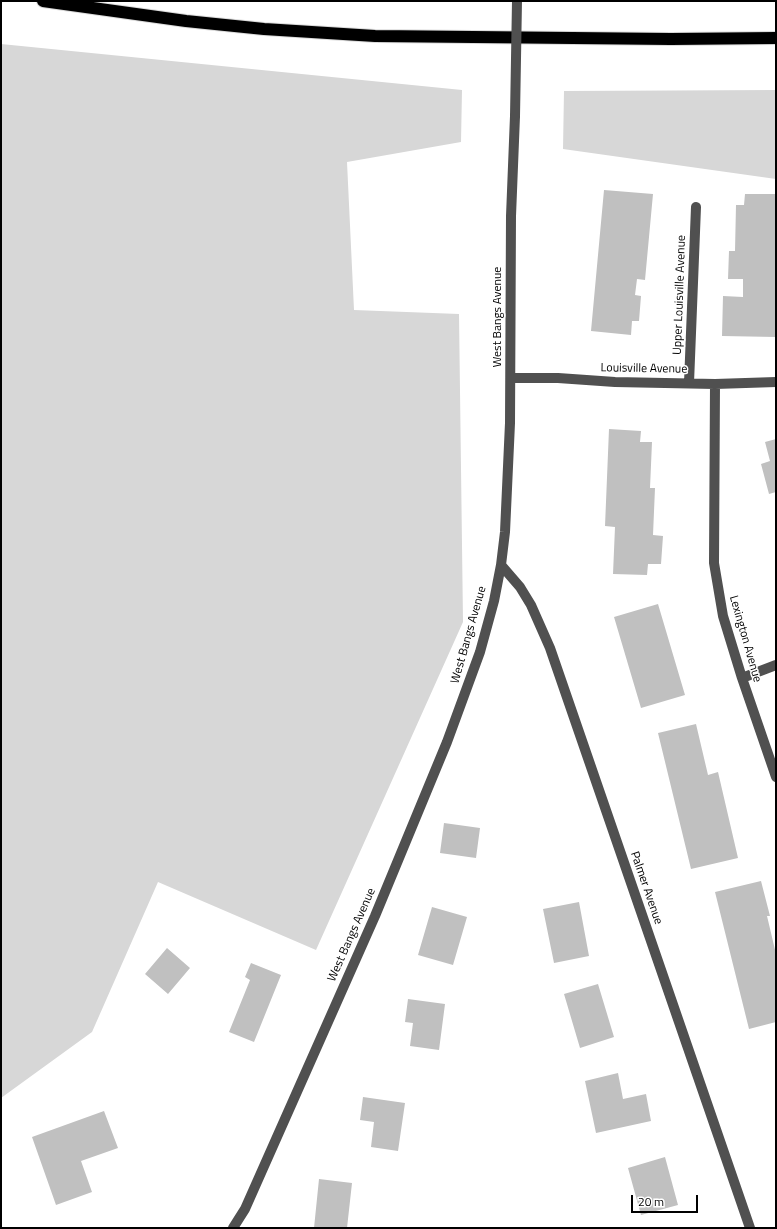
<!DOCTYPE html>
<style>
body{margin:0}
#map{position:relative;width:777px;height:1229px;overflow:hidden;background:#fff;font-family:"Titillium Web",sans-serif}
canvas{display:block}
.frame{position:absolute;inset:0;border:2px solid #000;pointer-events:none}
.scale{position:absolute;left:631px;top:1195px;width:67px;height:18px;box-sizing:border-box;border:2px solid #000;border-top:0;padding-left:5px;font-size:12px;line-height:14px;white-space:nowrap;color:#000;-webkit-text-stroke:3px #fff;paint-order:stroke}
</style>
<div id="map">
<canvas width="777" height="1229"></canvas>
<div class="frame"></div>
<div class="scale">20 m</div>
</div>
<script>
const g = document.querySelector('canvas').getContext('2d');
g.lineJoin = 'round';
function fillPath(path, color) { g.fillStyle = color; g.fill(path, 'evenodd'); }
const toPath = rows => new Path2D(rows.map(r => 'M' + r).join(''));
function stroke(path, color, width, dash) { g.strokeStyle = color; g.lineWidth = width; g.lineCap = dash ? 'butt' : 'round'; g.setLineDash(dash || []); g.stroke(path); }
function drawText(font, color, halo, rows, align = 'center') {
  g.font = font + ' "Titillium Web",sans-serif'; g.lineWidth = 3; g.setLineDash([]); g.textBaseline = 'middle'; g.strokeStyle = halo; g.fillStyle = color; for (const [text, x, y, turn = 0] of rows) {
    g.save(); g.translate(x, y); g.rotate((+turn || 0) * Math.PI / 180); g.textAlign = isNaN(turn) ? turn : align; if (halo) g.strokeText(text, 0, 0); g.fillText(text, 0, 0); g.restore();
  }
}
fillPath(toPath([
 [1,44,462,90,461,142,347,162,354,310,459,314,463,622,316,950,158,882,92,1032,1,1098],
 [776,90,776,179,563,149,564,91]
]), '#d7d7d7');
fillPath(toPath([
 [604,190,653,194,645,280,637,279,635,295,641,296,639,321,632,321,631,335,591,331],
 [745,194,776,194,776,337,722,336,723,296,743,297,743,279,728,279,729,251,735,251,736,205,744,205],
 [609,429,641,431,640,442,652,442,650,488,655,488,653,535,663,536,661,564,648,564,647,575,613,574,615,527,605,526],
 [776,439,776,492,769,494,761,464,770,461,765,442],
 [658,604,685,695,641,708,614,617],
 [696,724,708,775,718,772,738,858,691,869,658,733],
 [444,823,480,828,476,858,440,853],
 [761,881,770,916,767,916,776,954,776,1022,749,1029,715,892],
 [579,902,589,956,554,963,543,909],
 [432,907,467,917,453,965,418,955],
 [167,948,190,968,168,994,145,974],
 [251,963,281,975,254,1042,229,1032,250,980,245,977],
 [598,984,614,1037,580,1048,564,994],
 [408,999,445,1004,439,1050,410,1046,413,1023,405,1022],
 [618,1073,623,1099,646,1094,651,1121,596,1133,585,1081],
 [363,1097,405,1103,398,1151,371,1147,374,1122,360,1120],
 [104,1111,118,1148,81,1161,92,1192,56,1205,32,1137],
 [665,1157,678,1205,641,1215,628,1168],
 [319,1179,352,1183,347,1228,314,1228]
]), '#c0c0c0');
const highway = toPath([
 [43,1,186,21,264,29,375,36,671,39,776,38]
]);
stroke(highway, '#dbdbdb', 14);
stroke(toPath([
 [511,378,558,378,615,382,715,384,776,382],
 [689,383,696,207],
 [715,384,714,563,723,616,742,678,776,777],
 [501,565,520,587,531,605,550,648,750,1228],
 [742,678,776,665],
 [233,1228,245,1209,375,916,447,742,480,652,494,601,501,565,505,532,510,423,511,216,515,116]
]), '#505050', 10);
stroke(highway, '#000', 12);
stroke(toPath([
 [515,116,517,1]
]), '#505050', 10);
drawText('12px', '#000', '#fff', [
 ["Upper Louisville Avenue",680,295,-88],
 ["West Bangs Avenue",498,317,-90],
 ["Louisville Avenue",644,369,1],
 ["West Bangs Avenue",469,635,-74],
 ["Lexington Avenue",745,639,74],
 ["Palmer Avenue",646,888,71],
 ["West Bangs Avenue",352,935,-66]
]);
</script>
